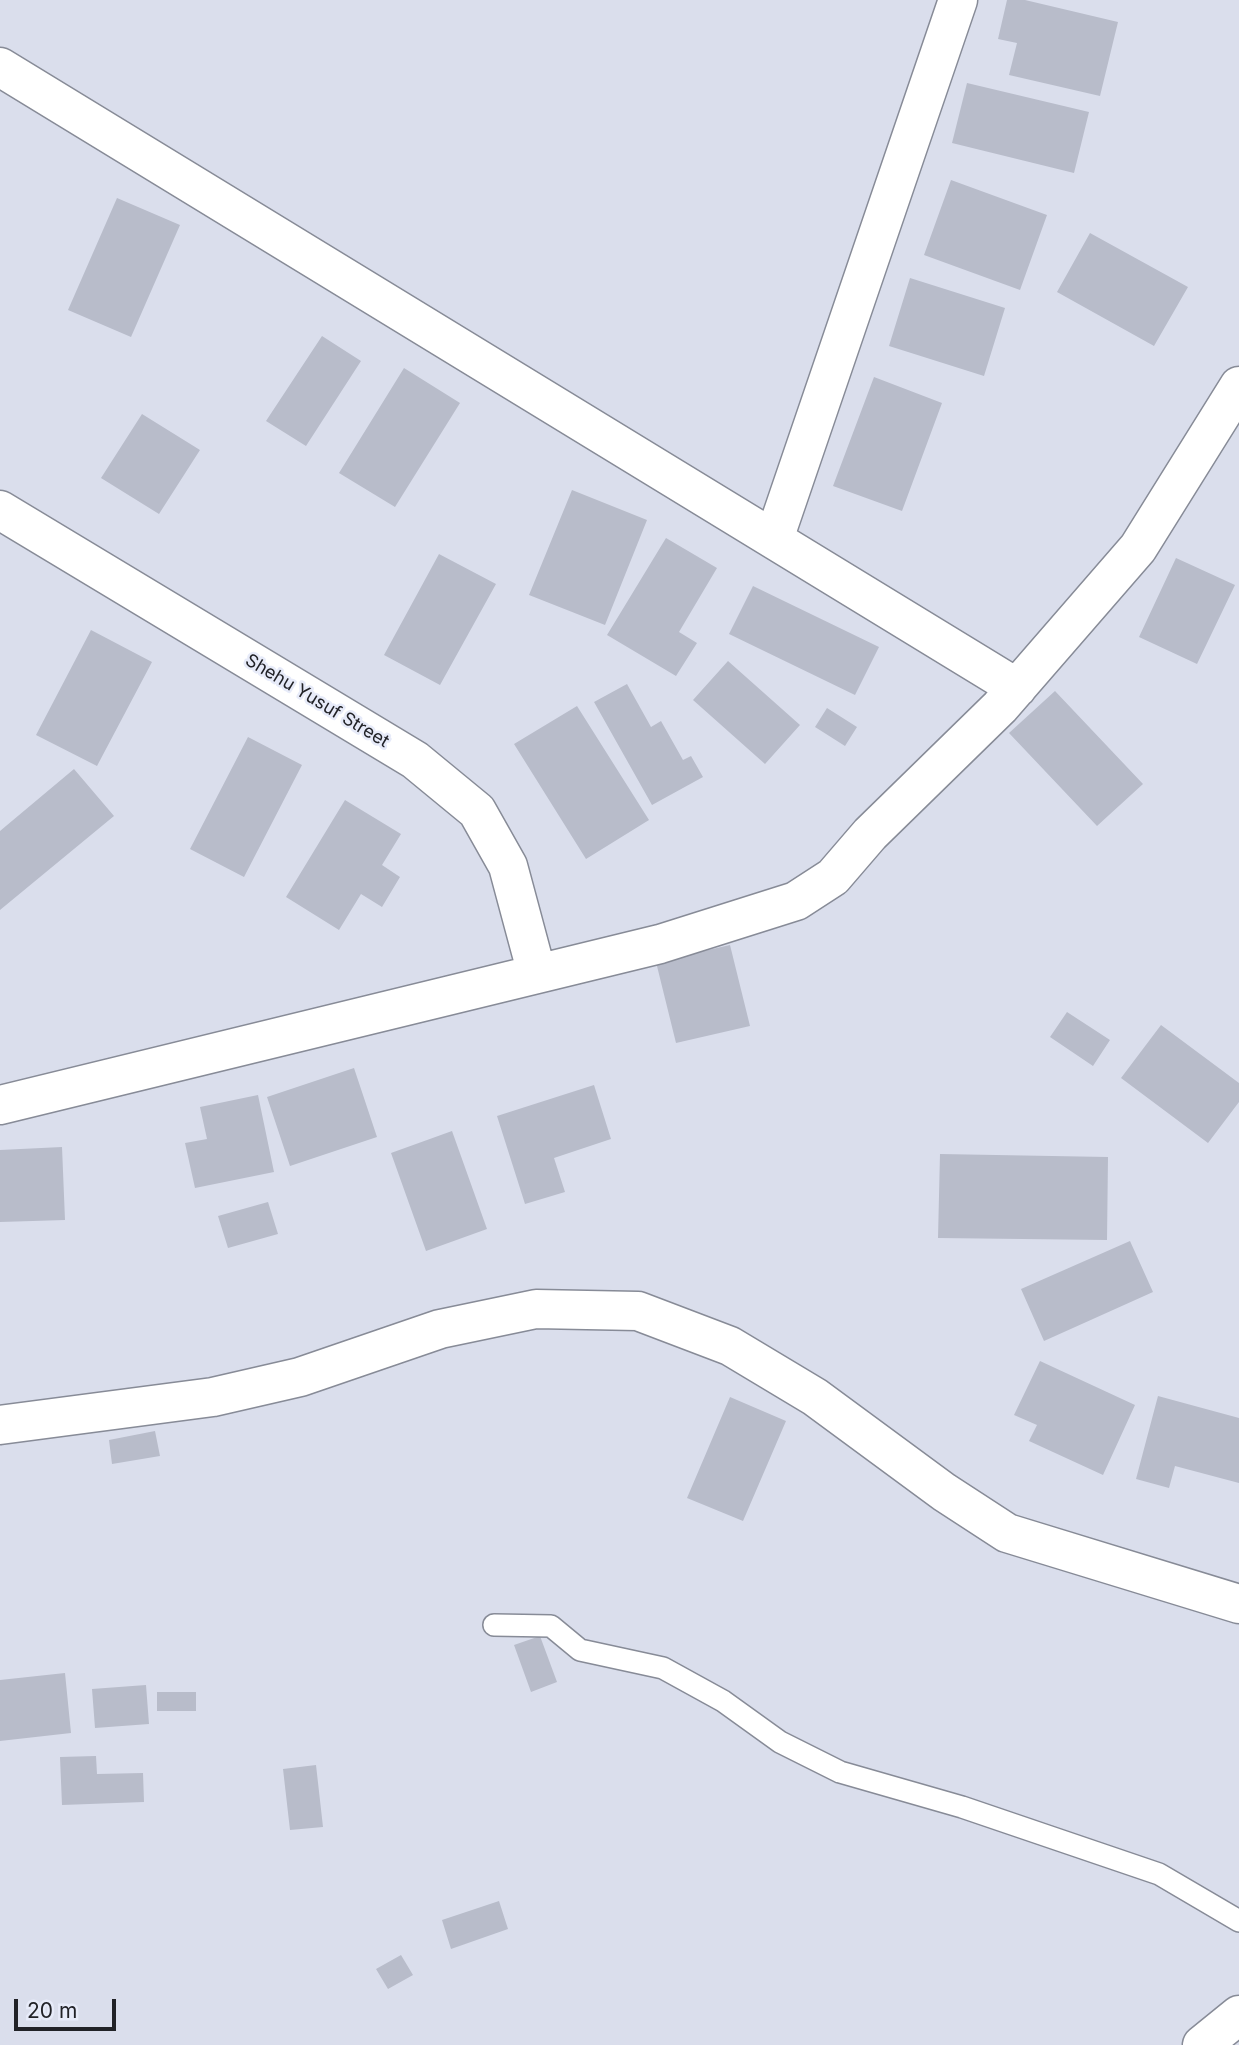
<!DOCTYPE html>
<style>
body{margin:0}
#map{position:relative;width:1239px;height:2045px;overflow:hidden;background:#dadeec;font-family:Inter,sans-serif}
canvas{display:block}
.scale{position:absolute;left:14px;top:1999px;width:102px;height:32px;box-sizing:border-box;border:4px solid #212227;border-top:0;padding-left:9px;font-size:21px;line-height:24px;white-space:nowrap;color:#212227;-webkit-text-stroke:5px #e7ebf9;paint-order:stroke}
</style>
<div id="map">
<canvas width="1239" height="2045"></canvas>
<div class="scale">20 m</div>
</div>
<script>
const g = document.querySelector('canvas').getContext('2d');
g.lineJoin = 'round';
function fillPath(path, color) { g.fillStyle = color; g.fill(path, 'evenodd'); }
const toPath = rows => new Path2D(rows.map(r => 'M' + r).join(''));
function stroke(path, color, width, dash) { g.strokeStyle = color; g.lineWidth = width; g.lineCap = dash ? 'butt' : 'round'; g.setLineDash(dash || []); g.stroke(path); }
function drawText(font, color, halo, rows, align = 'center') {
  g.font = font + ' Inter,sans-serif'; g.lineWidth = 5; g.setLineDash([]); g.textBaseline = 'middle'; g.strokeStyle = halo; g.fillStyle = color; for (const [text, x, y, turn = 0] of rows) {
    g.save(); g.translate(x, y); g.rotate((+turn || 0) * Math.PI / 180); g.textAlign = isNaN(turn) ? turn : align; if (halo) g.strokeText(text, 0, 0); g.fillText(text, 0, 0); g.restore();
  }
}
fillPath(toPath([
 [1007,0,1025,0,1118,22,1100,96,1009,75,1017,43,998,39],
 [967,83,1089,112,1074,173,952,143],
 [951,180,1047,215,1020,290,924,255],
 [117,198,180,225,131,337,68,310],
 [1090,233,1188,287,1154,346,1057,292],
 [910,278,1005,308,984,376,889,346],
 [322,336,361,361,306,446,266,421],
 [404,368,460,403,395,507,339,473],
 [874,377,942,403,902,511,833,486],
 [142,414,200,450,159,514,101,478],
 [572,490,647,520,605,625,529,595],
 [666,538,717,568,679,632,697,643,676,676,607,635],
 [439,554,496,584,440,685,384,655],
 [1176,558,1235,585,1197,664,1139,637],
 [753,586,879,647,855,695,729,634],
 [91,630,152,662,97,766,36,735],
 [728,661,800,725,765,764,693,700],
 [627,684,651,727,661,721,683,760,691,756,703,777,652,805,594,702],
 [1055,691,1143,784,1097,826,1009,733],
 [577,706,649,820,586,859,514,744],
 [827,708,857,727,845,746,815,727],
 [248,737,302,765,244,877,190,849],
 [74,769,114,816,0,910,0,831],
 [345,800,401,834,382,865,400,877,382,907,361,894,339,930,286,897],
 [730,945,750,1026,676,1043,656,962],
 [1067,1012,1110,1040,1093,1066,1050,1037],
 [1161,1025,1239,1083,1239,1102,1208,1143,1121,1078],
 [354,1068,377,1137,290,1166,267,1097],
 [594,1085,611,1139,554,1158,565,1192,525,1204,497,1116],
 [258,1095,274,1172,195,1188,185,1143,207,1139,200,1107],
 [452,1131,487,1229,426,1251,391,1153],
 [62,1147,65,1220,0,1222,0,1150],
 [940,1154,1108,1157,1107,1240,938,1238],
 [268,1202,278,1234,228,1248,218,1216],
 [1130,1241,1153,1292,1044,1341,1021,1289],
 [1040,1361,1135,1405,1103,1475,1029,1441,1037,1425,1014,1415],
 [1158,1396,1239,1418,1239,1483,1175,1466,1169,1488,1136,1479],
 [730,1397,786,1421,743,1521,687,1498],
 [155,1431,160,1456,112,1464,109,1440],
 [540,1636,557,1682,531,1692,514,1645],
 [65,1673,71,1733,0,1741,0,1680],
 [146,1685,149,1724,95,1728,92,1689],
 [157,1692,196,1692,196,1711,157,1711],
 [96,1756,97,1774,143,1773,144,1802,62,1805,60,1757],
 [316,1765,323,1827,290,1830,283,1769],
 [499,1901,508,1929,451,1949,442,1920],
 [401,1955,413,1975,388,1989,376,1969]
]), '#b8bcca');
const service = toPath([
 [494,1625,551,1626,580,1650,663,1668,723,1701,780,1742,840,1772,962,1807,1159,1874,1239,1921]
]);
const minor = toPath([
 [0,67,1017,688],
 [0,510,415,760,477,811,508,866,537,974],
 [774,539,958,0],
 [0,1105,660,944,796,901,833,877,870,834,1000,707,1138,548,1239,386],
 [0,1425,213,1397,300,1377,440,1329,536,1309,638,1311,730,1346,815,1397,944,1492,1007,1533,1239,1604],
 [1202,2045,1239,2015]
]);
stroke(service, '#878b97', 24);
stroke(minor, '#878b97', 41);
stroke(service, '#fff', 21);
stroke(minor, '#fff', 38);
drawText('18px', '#212227', '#e7ebf9', [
 ["Shehu Yusuf Street",317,701,31]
]);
</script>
